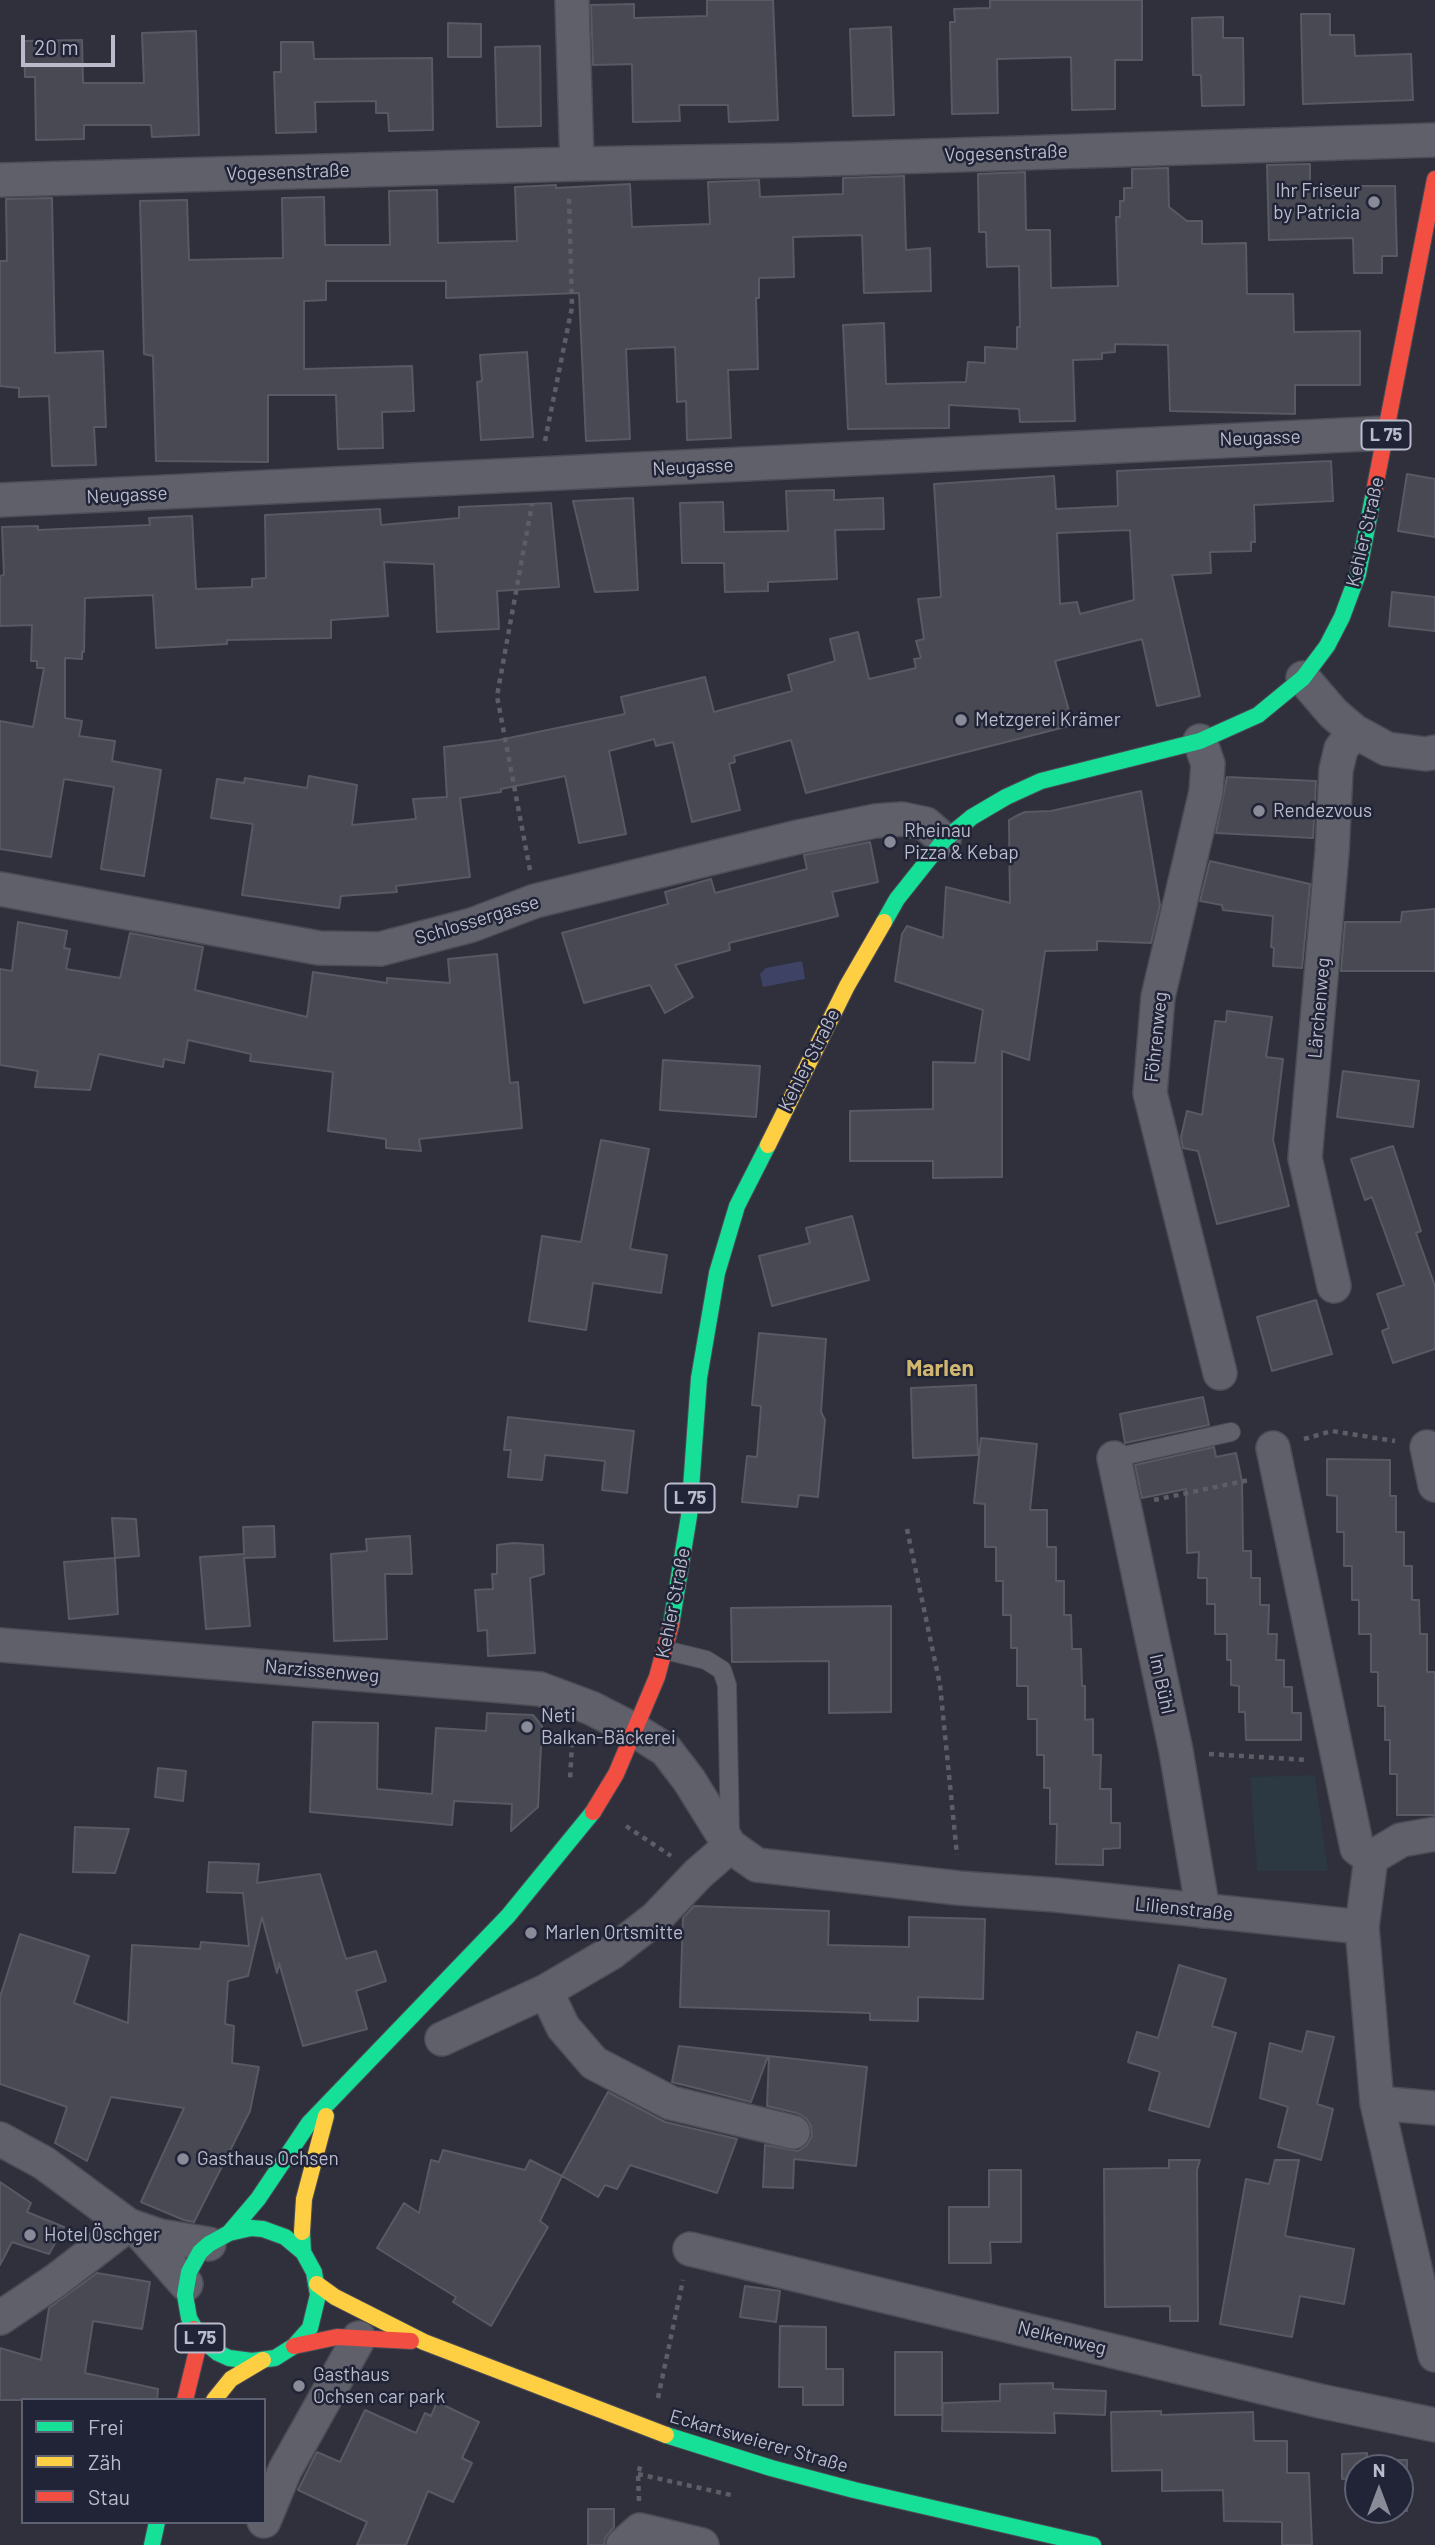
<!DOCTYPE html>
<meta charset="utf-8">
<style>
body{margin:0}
#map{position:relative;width:1435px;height:2545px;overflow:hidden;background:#2f303c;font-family:Barlow,sans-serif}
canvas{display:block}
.legend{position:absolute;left:21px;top:2398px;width:245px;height:126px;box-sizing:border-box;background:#212437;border:2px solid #5e6172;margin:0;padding:9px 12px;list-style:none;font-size:21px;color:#babccb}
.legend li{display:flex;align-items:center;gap:14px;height:35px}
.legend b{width:35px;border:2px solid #5e6172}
.north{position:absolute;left:1344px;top:2454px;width:70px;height:70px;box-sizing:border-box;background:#212437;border:2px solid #5e6172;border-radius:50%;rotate:0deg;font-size:19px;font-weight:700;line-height:28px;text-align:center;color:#babccb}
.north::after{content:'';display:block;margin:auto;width:24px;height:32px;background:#898b99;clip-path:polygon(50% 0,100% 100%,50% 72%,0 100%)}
.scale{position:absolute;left:21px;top:35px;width:94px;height:32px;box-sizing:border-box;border:4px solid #babccb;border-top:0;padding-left:9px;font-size:21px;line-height:24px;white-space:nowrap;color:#babccb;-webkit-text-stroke:5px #212437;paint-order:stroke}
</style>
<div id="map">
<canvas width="1435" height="2545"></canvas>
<ul class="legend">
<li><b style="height:9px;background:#16e098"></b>Frei</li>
<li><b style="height:9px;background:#ffcf43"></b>Zäh</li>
<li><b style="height:9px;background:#f24e42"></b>Stau</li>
</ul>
<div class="north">N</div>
<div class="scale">20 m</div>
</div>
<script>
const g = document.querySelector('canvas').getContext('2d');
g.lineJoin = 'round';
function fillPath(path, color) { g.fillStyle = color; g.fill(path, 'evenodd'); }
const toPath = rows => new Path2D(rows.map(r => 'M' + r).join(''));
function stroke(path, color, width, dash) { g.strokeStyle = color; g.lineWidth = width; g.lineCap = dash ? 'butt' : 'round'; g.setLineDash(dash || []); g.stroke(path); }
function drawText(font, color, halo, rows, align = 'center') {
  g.font = font + ' Barlow,sans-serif'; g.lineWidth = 5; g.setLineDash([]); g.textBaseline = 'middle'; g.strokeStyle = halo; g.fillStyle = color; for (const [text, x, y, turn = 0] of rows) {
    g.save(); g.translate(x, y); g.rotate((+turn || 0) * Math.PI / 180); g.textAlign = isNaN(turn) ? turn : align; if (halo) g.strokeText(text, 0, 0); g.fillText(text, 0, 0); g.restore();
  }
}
fillPath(toPath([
 [1315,1775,1328,1871,1257,1871,1250,1777]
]), '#2c3842');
fillPath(toPath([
 [802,961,805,979,763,987,760,974,766,968]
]), '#3e4366');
const building = toPath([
 [707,0,773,0,778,120,729,122,728,105,679,105,680,121,633,122,632,64,593,65,591,5,634,4,634,18,707,16,707,0],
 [990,0,1142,0,1142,60,1115,60,1115,109,1072,110,1071,57,997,59,998,113,952,114,950,22,955,22,954,9,990,8,990,0],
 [1301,14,1330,14,1330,35,1354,35,1355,56,1411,54,1413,100,1303,104,1301,14],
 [1223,17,1223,38,1243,38,1244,105,1202,106,1201,75,1193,75,1192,18,1223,17],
 [448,23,481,24,481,57,448,57,448,23],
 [891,27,894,115,853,116,850,29,891,27],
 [196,31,199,135,152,137,151,125,84,125,84,139,36,140,35,77,25,77,24,41,82,40,83,83,144,83,142,33,196,31],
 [281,42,313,42,314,59,432,58,433,130,389,131,388,113,376,113,376,101,315,102,316,132,276,133,274,72,281,72,281,42],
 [540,46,541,126,497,127,495,47,540,46],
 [1310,164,1310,186,1395,186,1397,256,1382,256,1382,273,1354,273,1353,238,1269,240,1267,165,1310,164],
 [1168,168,1169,207,1187,221,1202,221,1202,244,1246,243,1247,294,1293,294,1294,332,1360,331,1360,385,1295,385,1295,414,1170,411,1168,345,1115,344,1115,352,1102,353,1102,359,1073,360,1075,421,1020,422,1019,409,949,405,949,428,848,429,843,325,884,323,886,384,966,382,968,362,985,363,985,347,1017,349,1017,327,1020,327,1019,266,987,267,986,232,979,232,978,174,1025,172,1026,230,1050,230,1051,288,1118,286,1116,217,1120,217,1120,201,1124,201,1124,188,1132,188,1132,169,1168,168],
 [904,176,906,250,930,248,931,291,864,293,862,235,793,237,794,277,759,278,759,298,756,298,758,369,728,370,731,438,687,440,686,401,677,402,675,347,626,349,630,439,586,441,579,293,446,298,446,281,326,281,326,300,304,301,304,369,412,366,414,411,382,412,383,448,338,449,336,395,268,395,268,462,156,461,153,356,144,354,140,201,187,200,189,260,283,258,282,198,324,197,325,245,390,245,389,191,437,190,438,243,517,241,515,187,556,185,556,188,630,184,632,227,710,224,708,182,759,180,760,197,843,194,843,178,904,176],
 [52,198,55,353,103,351,106,427,94,427,96,465,52,466,49,396,19,397,19,388,0,386,0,261,7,261,6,199,52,198],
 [527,352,533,437,481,440,477,382,482,381,480,355,527,352],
 [1331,461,1333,501,1254,505,1255,542,1251,542,1251,551,1210,552,1211,573,1172,575,1200,696,1157,706,1142,639,1055,661,1073,725,806,793,791,740,734,756,735,762,729,764,740,810,692,822,673,742,656,746,654,739,609,751,626,834,579,843,565,776,501,789,501,792,460,798,470,877,396,886,397,892,341,896,339,908,242,895,253,824,211,818,217,779,244,783,245,778,307,788,309,776,357,785,352,825,416,819,413,799,447,797,444,747,499,740,625,714,621,697,705,677,714,712,792,691,788,675,835,661,830,639,858,632,869,679,916,668,914,659,921,658,916,641,924,639,918,599,941,597,934,484,1054,476,1056,509,1118,506,1117,471,1331,461],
 [1130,530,1134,600,1080,614,1077,602,1060,604,1057,533,1130,530],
 [1407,474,1435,479,1435,537,1398,531,1407,474],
 [834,490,834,500,883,498,884,529,835,530,837,579,768,582,768,591,725,592,724,563,682,563,680,503,723,502,724,532,788,531,786,491,834,490],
 [633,498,638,590,595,592,573,501,633,498],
 [551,503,559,587,497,591,499,629,437,632,434,564,384,562,388,616,331,620,331,638,227,640,227,644,156,648,153,595,85,598,84,652,82,652,82,659,65,658,65,718,82,721,79,736,115,741,112,761,161,770,144,876,101,869,114,787,64,779,51,857,0,849,0,721,33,727,44,668,37,668,37,661,31,661,32,625,0,626,0,576,4,575,2,527,38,526,38,530,150,525,149,518,192,516,196,589,252,587,252,579,266,578,265,515,380,509,381,525,459,518,459,507,551,503],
 [1392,592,1435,597,1435,631,1389,626,1392,592],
 [1227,777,1316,781,1313,838,1216,833,1227,777],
 [1141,791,1160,905,1151,943,1097,941,1097,950,1045,951,1029,1060,1002,1051,1002,1177,933,1178,933,1161,850,1161,850,1111,933,1109,933,1062,975,1063,983,1010,895,981,902,934,907,926,943,938,946,887,1010,903,1009,820,1016,816,1025,812,1051,811,1141,791],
 [870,842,878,882,832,892,838,916,729,943,730,950,675,965,693,997,665,1013,650,985,584,1003,562,933,668,904,665,892,711,879,715,893,807,869,804,855,870,842],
 [1210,861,1310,884,1302,968,1273,966,1274,948,1271,947,1273,916,1223,910,1222,905,1200,901,1210,861],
 [1435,909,1435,971,1341,971,1345,922,1401,922,1402,912,1435,909],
 [18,922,67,931,64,948,70,949,66,969,120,978,130,933,203,947,195,990,307,1017,313,972,387,983,387,978,450,983,448,959,497,954,510,1083,518,1082,522,1128,419,1139,421,1151,386,1148,386,1139,328,1131,333,1072,250,1061,251,1054,188,1040,184,1063,164,1059,163,1067,99,1054,90,1090,35,1087,38,1071,0,1065,0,969,12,971,18,922],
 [1227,1011,1272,1017,1266,1057,1283,1059,1273,1140,1289,1206,1217,1224,1198,1151,1183,1148,1181,1137,1187,1111,1202,1115,1215,1021,1226,1022,1227,1011],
 [663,1060,760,1066,756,1117,660,1110,663,1060],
 [1343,1071,1419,1081,1413,1127,1337,1117,1343,1071],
 [601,1140,649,1149,630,1249,667,1255,661,1293,593,1283,586,1330,529,1321,542,1236,581,1242,601,1140],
 [1393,1146,1421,1231,1416,1233,1435,1286,1435,1349,1393,1363,1382,1331,1389,1328,1377,1294,1404,1285,1372,1197,1365,1200,1351,1159,1393,1146],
 [852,1216,869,1280,772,1306,759,1256,810,1243,806,1228,852,1216],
 [1316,1300,1332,1354,1272,1371,1257,1317,1316,1300],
 [759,1333,826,1339,821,1412,825,1420,818,1497,799,1495,797,1507,742,1502,747,1456,757,1457,761,1406,752,1405,759,1333],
 [976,1385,978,1455,913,1458,911,1388,976,1385],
 [1203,1397,1209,1425,1125,1443,1120,1414,1203,1397],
 [508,1417,634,1431,627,1493,602,1490,605,1461,545,1455,542,1480,508,1477,511,1450,504,1450,508,1417],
 [981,1438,1037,1444,1030,1510,1047,1510,1047,1547,1056,1547,1056,1581,1064,1581,1064,1615,1071,1615,1072,1649,1081,1649,1082,1686,1085,1686,1085,1720,1093,1719,1093,1755,1101,1755,1100,1789,1111,1789,1111,1823,1120,1823,1120,1848,1103,1849,1103,1865,1056,1864,1057,1824,1050,1824,1050,1788,1044,1788,1044,1755,1037,1755,1037,1719,1028,1719,1028,1686,1017,1686,1017,1648,1011,1648,1011,1615,1003,1615,1003,1581,996,1581,996,1547,985,1547,985,1504,974,1503,981,1438],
 [1214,1447,1216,1457,1236,1453,1242,1481,1243,1551,1251,1551,1251,1578,1260,1578,1260,1605,1269,1605,1268,1634,1277,1634,1276,1660,1284,1660,1284,1687,1292,1687,1292,1713,1301,1713,1301,1740,1246,1740,1245,1712,1239,1712,1239,1686,1231,1685,1231,1660,1227,1660,1227,1634,1215,1634,1215,1604,1207,1604,1207,1578,1198,1578,1199,1552,1187,1553,1186,1489,1142,1498,1135,1465,1214,1447],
 [1327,1459,1390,1460,1390,1496,1396,1496,1396,1532,1404,1532,1404,1566,1412,1566,1412,1600,1419,1600,1420,1634,1427,1634,1427,1672,1435,1672,1435,1815,1397,1815,1397,1774,1390,1774,1390,1740,1385,1740,1385,1706,1378,1706,1378,1672,1371,1672,1371,1634,1359,1634,1359,1600,1352,1600,1352,1566,1344,1566,1344,1532,1337,1532,1337,1496,1327,1495,1327,1459],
 [112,1518,136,1519,139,1556,115,1558,112,1518],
 [274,1526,275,1557,244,1558,250,1626,206,1629,200,1557,244,1554,243,1527,274,1526],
 [410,1536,412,1574,385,1574,387,1639,334,1641,331,1554,367,1551,366,1539,410,1536],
 [514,1543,543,1545,544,1574,530,1578,535,1653,488,1656,487,1630,478,1631,475,1590,493,1589,492,1574,497,1574,497,1545,514,1543],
 [115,1558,118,1614,69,1619,64,1562,115,1558],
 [891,1606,891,1712,829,1713,829,1661,732,1662,731,1608,891,1606],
 [487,1713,533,1715,542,1726,538,1807,511,1831,512,1804,454,1801,452,1825,310,1812,313,1722,378,1723,377,1789,432,1794,436,1728,486,1731,487,1713],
 [158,1768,186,1771,183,1801,155,1797,158,1768],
 [75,1827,129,1829,115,1873,73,1872,75,1827],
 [209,1862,259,1864,257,1883,320,1874,346,1959,376,1951,386,1981,356,1991,367,2029,303,2046,279,1963,277,1973,262,1917,248,1976,228,1981,225,2024,234,2026,232,2063,259,2067,250,2111,194,2222,184,2220,141,2202,184,2108,111,2097,87,2161,55,2143,67,2107,0,2084,0,1997,20,1934,89,1956,74,2003,128,2023,132,1945,200,1949,201,1942,249,1946,243,1893,207,1892,209,1862],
 [694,1906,829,1911,828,1945,909,1947,909,1917,985,1919,983,1999,918,1997,918,2021,870,2020,870,2013,680,2007,683,1918,694,1906],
 [1179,1965,1226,1979,1212,2026,1236,2033,1209,2127,1149,2110,1160,2072,1128,2062,1137,2032,1158,2038,1179,1965],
 [1307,2031,1334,2037,1317,2104,1333,2109,1321,2160,1278,2147,1288,2107,1260,2098,1270,2043,1302,2052,1307,2031],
 [679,2046,768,2056,751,2102,672,2082,679,2046],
 [769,2056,867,2067,856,2166,794,2159,793,2188,763,2187,765,2145,798,2151,806,2146,812,2136,811,2126,806,2118,797,2113,767,2106,769,2056],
 [608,2092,665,2122,737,2139,717,2193,630,2165,617,2189,605,2185,598,2197,562,2176,608,2092],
 [443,2150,525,2170,530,2160,562,2176,540,2221,548,2227,491,2326,453,2302,456,2297,377,2248,404,2203,419,2213,431,2160,439,2162,443,2150],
 [1169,2160,1200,2160,1197,2170,1198,2321,1170,2321,1170,2306,1105,2307,1104,2169,1169,2168,1169,2160],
 [1275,2160,1299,2160,1285,2236,1354,2249,1344,2304,1300,2296,1292,2337,1220,2324,1246,2179,1269,2184,1275,2160],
 [989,2170,1021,2170,1021,2242,990,2242,991,2263,949,2263,949,2207,989,2207,989,2170],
 [0,2182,31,2203,27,2212,64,2227,49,2254,12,2242,0,2265,0,2182],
 [97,2273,150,2282,142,2329,93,2321,85,2373,158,2389,157,2400,0,2400,0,2348,41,2360,49,2308,97,2273],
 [745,2286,780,2291,776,2322,740,2317,745,2286],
 [780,2326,826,2327,826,2369,843,2369,843,2405,803,2405,803,2387,779,2387,780,2326],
 [895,2352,942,2352,942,2415,895,2415,895,2352],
 [1053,2383,1053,2389,1106,2391,1105,2415,1054,2413,1055,2433,942,2431,943,2403,1000,2401,1000,2384,1053,2383],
 [437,2402,479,2422,462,2458,472,2463,453,2502,428,2491,406,2545,357,2545,367,2522,298,2490,317,2452,340,2462,365,2410,416,2433,425,2413,431,2416,437,2402],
 [1161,2411,1161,2415,1253,2412,1254,2441,1287,2441,1287,2473,1309,2473,1312,2545,1282,2545,1282,2522,1224,2521,1223,2490,1162,2491,1162,2470,1112,2471,1111,2412,1161,2411],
 [1367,2453,1367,2468,1358,2468,1358,2478,1342,2479,1342,2454,1367,2453],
 [1368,2460,1407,2460,1407,2511,1368,2512,1368,2510,1400,2510,1400,2468,1368,2468,1368,2460],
 [588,2509,614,2509,614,2527,605,2538,604,2545,588,2545,588,2509]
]);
fillPath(building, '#484952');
stroke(building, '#575963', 2);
const lane = toPath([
 [1114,1458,1231,1432],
 [665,1650,706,1660,722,1670,727,1685,730,1835]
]);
const street = toPath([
 [572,0,577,164],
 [0,180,577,164,797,160,1435,140],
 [0,500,1387,433],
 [1303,678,1333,713,1354,731,1387,749,1426,754,1435,752],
 [1200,741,1208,764,1206,792,1158,997,1150,1093,1220,1373],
 [0,889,319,948,380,949,472,925,535,901,798,837,875,821,902,819,926,824,944,840],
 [1334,1286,1305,1158,1332,852,1336,770,1341,749,1354,731],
 [1427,1447,1435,1485],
 [1273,1448,1357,1848,1371,1858],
 [1114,1458,1176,1751,1203,1911],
 [0,1645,540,1689,591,1708,636,1731,666,1750,689,1780,730,1846,757,1865,958,1888,1056,1895,1362,1927,1377,2103,1435,2355],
 [1362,1927,1371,1858,1401,1840,1435,1834],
 [546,1991,563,2027,594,2063,671,2103,793,2132],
 [442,2039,546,1991,611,1953,656,1918,698,1874,730,1846],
 [1377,2103,1435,2108],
 [0,2139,44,2163,128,2225,160,2236,209,2244],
 [137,2229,186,2284],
 [690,2249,1320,2401,1435,2425],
 [0,2318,55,2281,128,2225],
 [264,2521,285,2470,359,2338],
 [623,2545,640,2530,702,2545]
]);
const fast = toPath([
 [884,922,897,899,944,840,972,817,1006,797,1041,781,1200,741,1258,715,1303,678,1327,646,1342,617,1358,574,1374,492],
 [671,1625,689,1516,699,1378,717,1273,737,1206,768,1145],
 [302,2232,303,2252,314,2272,318,2295,310,2328,294,2346,275,2358,252,2361,229,2358,218,2353,200,2338,189,2318,185,2295,189,2272,200,2252,209,2244,229,2233,251,2228,263,2229,285,2237,303,2252],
 [229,2233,258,2199,309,2123,508,1916,593,1812],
 [666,2435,771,2468,854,2490,1093,2545],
 [152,2545,157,2522]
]);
const slow = toPath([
 [768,1145,847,986,884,922],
 [302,2232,304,2199,326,2116],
 [317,2284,335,2297,424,2342,666,2435],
 [214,2400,231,2379,263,2360]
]);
const jam = toPath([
 [1374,492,1435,179],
 [593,1812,616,1774,657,1677,671,1625],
 [294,2346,337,2337,411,2341],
 [185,2400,197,2351,194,2329]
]);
stroke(lane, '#4b4c55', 20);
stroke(street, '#4b4c55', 36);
stroke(fast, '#4b4c55', 18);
stroke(slow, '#4b4c55', 18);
stroke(jam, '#4b4c55', 18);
stroke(toPath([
 [545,441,572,307,569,197],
 [530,870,497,696,532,504],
 [1304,1439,1332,1431,1395,1441],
 [1154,1500,1249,1480],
 [907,1529,940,1685,957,1855],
 [566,1734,572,1745,570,1780],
 [1209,1754,1308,1760],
 [626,1826,671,1856],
 [658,2398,683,2280],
 [638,2474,731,2495],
 [639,2501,638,2474,641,2464]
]), '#5c5e66', 4.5, [5, 5]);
stroke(lane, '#5f606a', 18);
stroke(street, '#5f606a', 33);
stroke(fast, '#16e098', 16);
stroke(slow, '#ffcf43', 16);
stroke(jam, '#f24e42', 16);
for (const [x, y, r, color] of [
 [1374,202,7,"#898b99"],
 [961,720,7,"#898b99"],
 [1259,811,7,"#898b99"],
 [890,842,7,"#898b99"],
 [527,1727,7,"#898b99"],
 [531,1933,7,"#898b99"],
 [183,2159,7,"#898b99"],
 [30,2235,7,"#898b99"],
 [299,2386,7,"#898b99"]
]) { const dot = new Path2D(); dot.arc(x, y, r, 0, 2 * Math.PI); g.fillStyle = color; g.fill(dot); stroke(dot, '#212437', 2.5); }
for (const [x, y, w] of [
 [1386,435,49],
 [690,1498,49],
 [200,2338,49]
]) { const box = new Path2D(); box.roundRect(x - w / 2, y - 14.5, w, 29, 5); g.fillStyle = '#212437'; g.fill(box); stroke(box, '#babccb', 2); }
drawText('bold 18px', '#babccb', null, [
 ["L 75",1386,435],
 ["L 75",690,1498],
 ["L 75",200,2338]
]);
drawText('19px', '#babccb', '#212437', [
 ["Vogesenstraße",1006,153,-2],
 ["Vogesenstraße",288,172,-2],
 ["Neugasse",1260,438,-2],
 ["Neugasse",693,467,-3],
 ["Neugasse",127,495,-3],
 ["Kehler Straße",1365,532,-77],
 ["Schlossergasse",477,920,-17],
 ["Lärchenweg",1319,1008,-85],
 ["Föhrenweg",1156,1037,-84],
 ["Kehler Straße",809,1060,-63],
 ["Kehler Straße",673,1603,-79],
 ["Narzissenweg",322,1671,5],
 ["Im Bühl",1162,1684,78],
 ["Lilienstraße",1184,1909,6],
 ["Nelkenweg",1062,2338,14],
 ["Eckartsweierer Straße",759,2441,16]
]);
drawText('19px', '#babccb', '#212437', [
 ["Ihr Friseur",1360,191,"right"],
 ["by Patricia",1360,213,"right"],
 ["Metzgerei Krämer",975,720],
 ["Rendezvous",1273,811],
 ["Rheinau",904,831],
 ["Pizza & Kebap",904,853],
 ["Neti",541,1716],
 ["Balkan-Bäckerei",541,1738],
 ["Marlen Ortsmitte",545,1933],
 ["Gasthaus Ochsen",197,2159],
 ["Hotel Öschger",44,2235],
 ["Gasthaus",313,2375],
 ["Ochsen car park",313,2397]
], 'left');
drawText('bold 23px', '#d0b770', '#212437', [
 ["Marlen",940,1368]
]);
</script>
